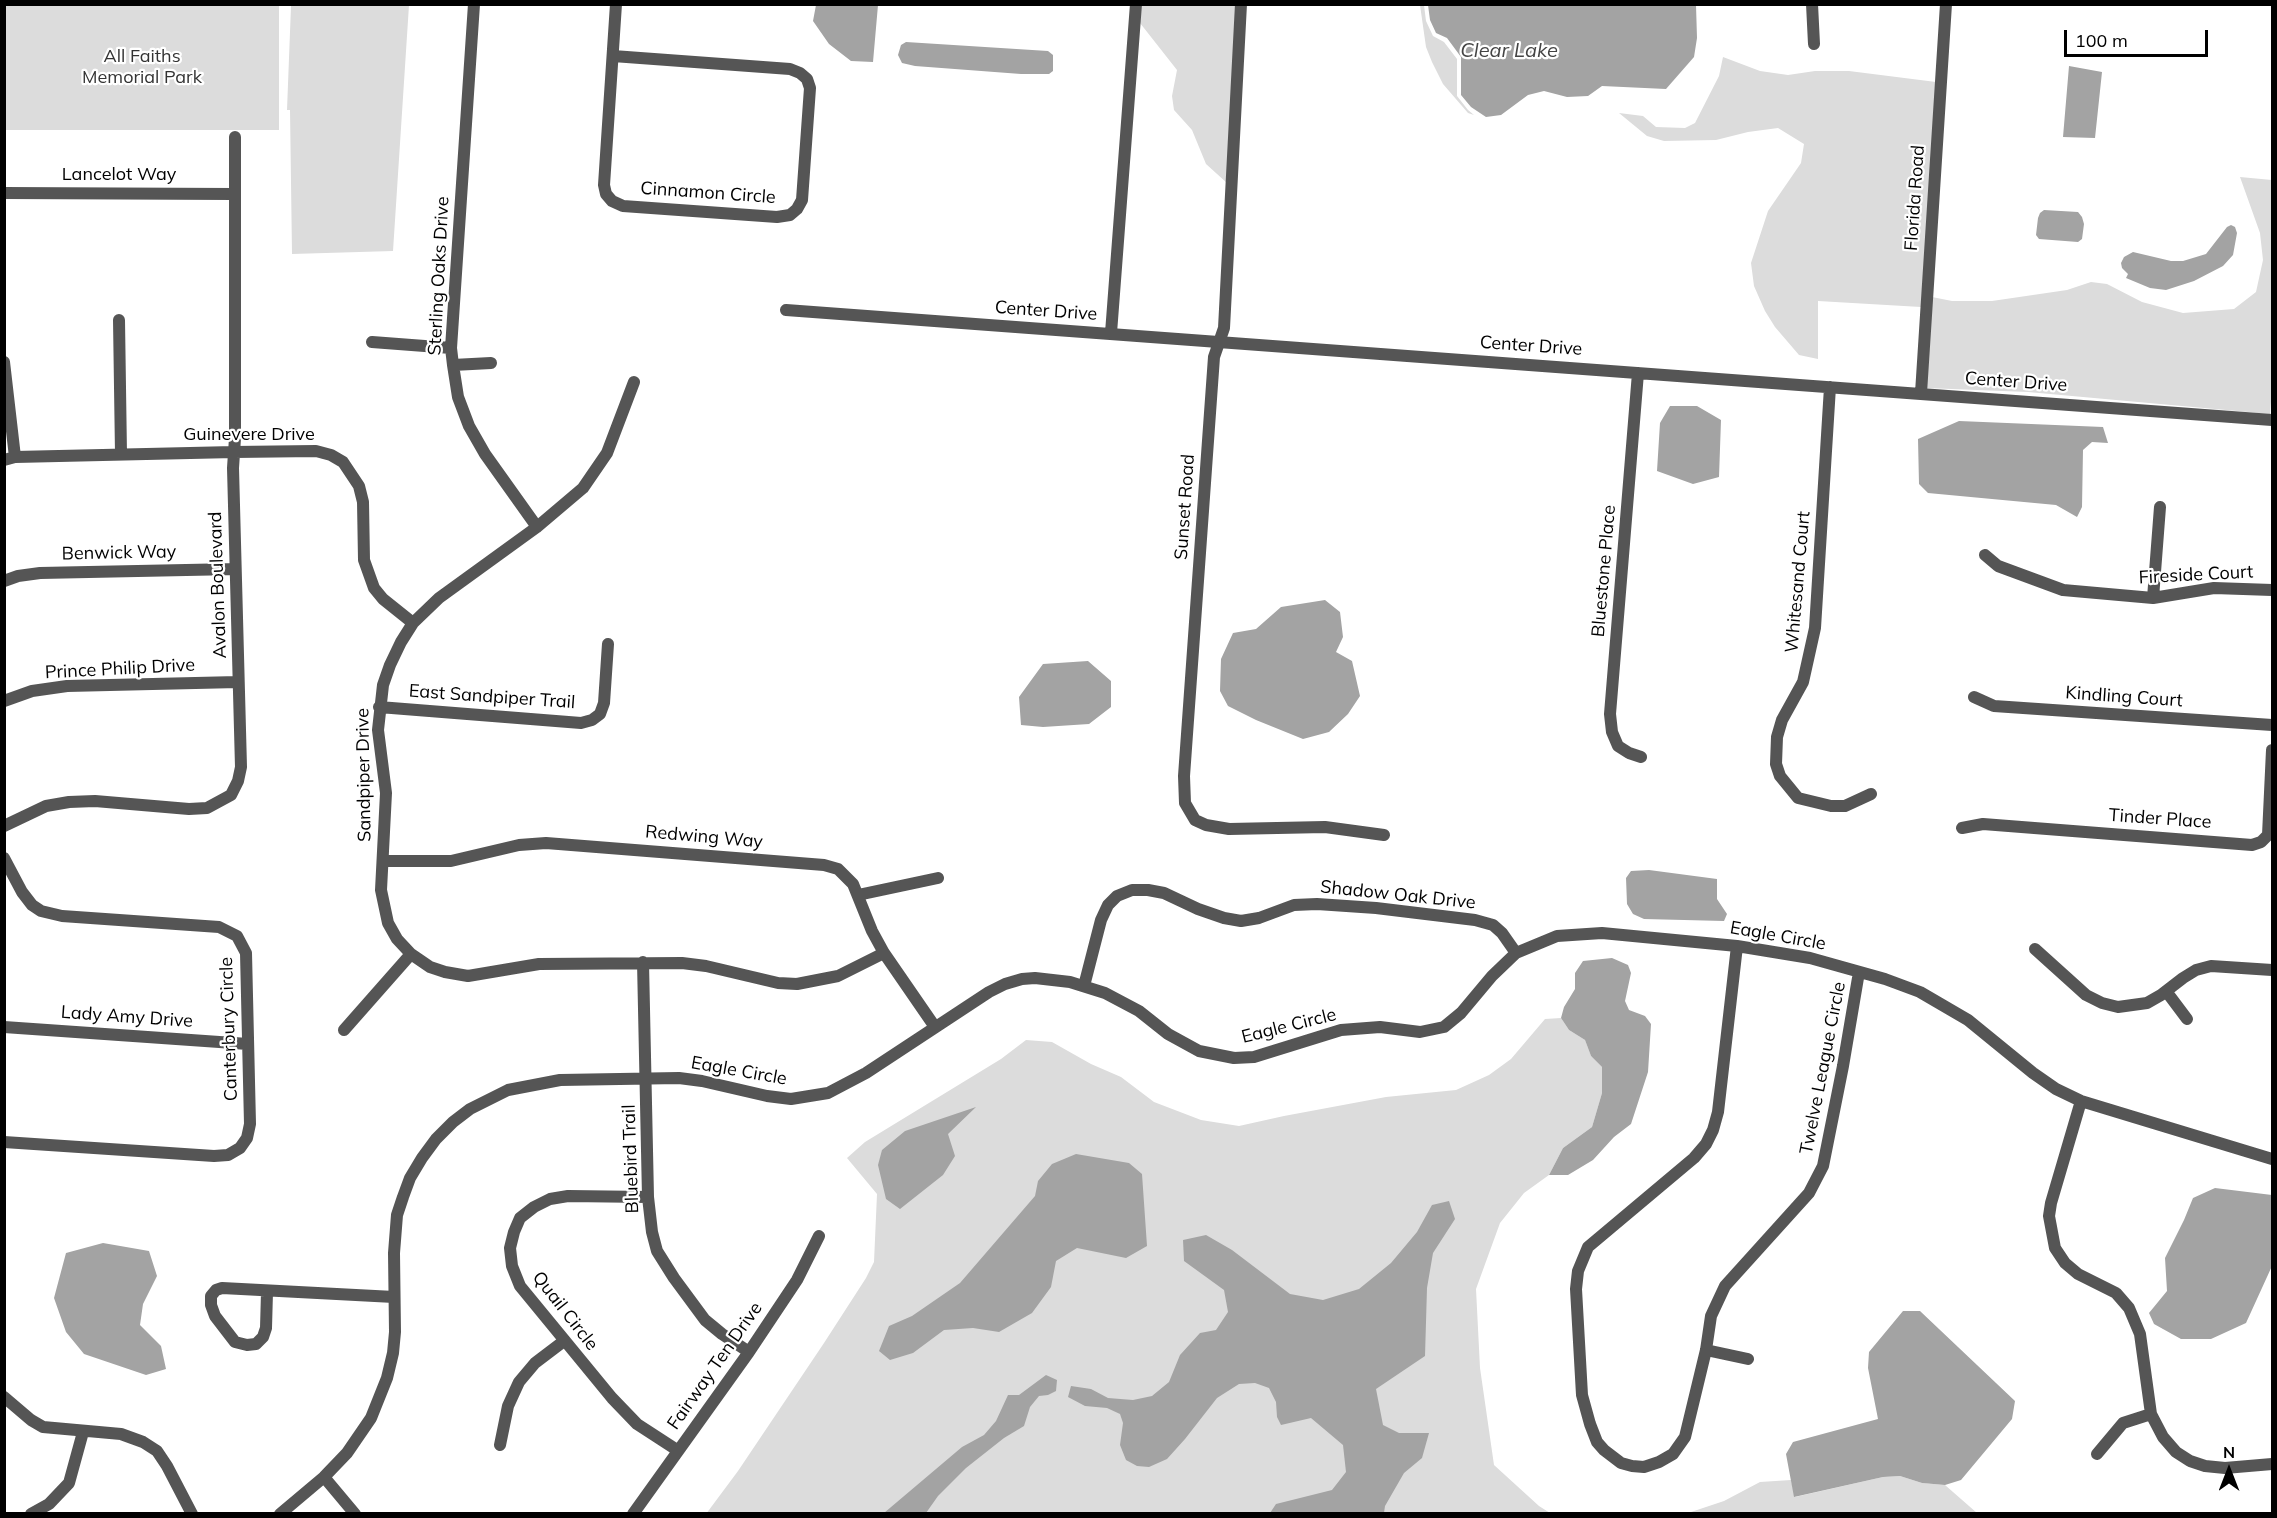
<!DOCTYPE html>
<style>
body{margin:0}
#map{position:relative;width:2277px;height:1518px;overflow:hidden;background:#fff;font-family:Mulish,sans-serif}
canvas{display:block}
.frame{position:absolute;inset:0;border:6px solid #000;pointer-events:none}
.north{position:absolute;left:2199px;top:1440px;width:60px;height:60px;-webkit-text-stroke:4px #fff;paint-order:stroke;rotate:0deg;font-size:16px;font-weight:700;line-height:24px;text-align:center;color:#000}
.north::after{content:'';display:block;margin:auto;width:21px;height:27px;background:#000;clip-path:polygon(50% 0,100% 100%,50% 72%,0 100%)}
.scale{position:absolute;left:2064px;top:30px;width:144px;height:27px;box-sizing:border-box;border:3px solid #000;border-top:0;padding-left:8px;font-size:18px;line-height:21px;white-space:nowrap;color:#000;-webkit-text-stroke:4px #fff;paint-order:stroke}
</style>
<div id="map">
<canvas width="2277" height="1518"></canvas>
<div class="frame"></div>
<div class="north">N</div>
<div class="scale">100 m</div>
</div>
<script>
const g = document.querySelector('canvas').getContext('2d');
g.lineJoin = 'round';
function fillPath(path, color) { g.fillStyle = color; g.fill(path, 'evenodd'); }
const toPath = rows => new Path2D(rows.map(r => 'M' + r).join(''));
function stroke(path, color, width, dash) { g.strokeStyle = color; g.lineWidth = width; g.lineCap = dash ? 'butt' : 'round'; g.setLineDash(dash || []); g.stroke(path); }
function drawText(font, color, halo, rows, align = 'center') {
  g.font = font + ' Mulish,sans-serif'; g.lineWidth = 4.5; g.setLineDash([]); g.textBaseline = 'middle'; g.strokeStyle = halo; g.fillStyle = color; for (const [text, x, y, turn = 0] of rows) {
    g.save(); g.translate(x, y); g.rotate((+turn || 0) * Math.PI / 180); g.textAlign = isNaN(turn) ? turn : align; if (halo) g.strokeText(text, 0, 0); g.fillText(text, 0, 0); g.restore();
  }
}
fillPath(toPath([
 [5,4,279,5,279,130,5,130],
 [293,5,409,5,393,251,292,254,290,110,287,110,291,6],
 [1141,5,1236,5,1227,183,1206,164,1192,130,1174,110,1172,96,1177,70,1140,23],
 [1420,5,1424,5,1426,21,1433,36,1444,42,1457,59,1457,96,1468,110,1474,115,1468,113,1443,84,1432,62,1426,47],
 [1723,57,1760,71,1788,75,1815,71,1849,71,1936,82,1921,307,1818,301,1818,359,1799,355,1775,327,1765,311,1754,286,1751,263,1768,211,1801,163,1804,144,1778,128,1748,132,1716,140,1664,141,1647,136,1619,113,1643,116,1656,127,1685,128,1695,123,1719,76],
 [2240,177,2272,180,2272,389,2270,414,2028,392,1926,388,1932,297,1952,301,1992,301,2067,290,2091,282,2107,284,2142,302,2183,313,2234,309,2256,292,2263,260,2260,233],
 [1561,1018,1569,1030,1585,1040,1591,1056,1602,1067,1602,1093,1592,1127,1563,1148,1549,1175,1524,1193,1500,1223,1476,1289,1480,1368,1494,1465,1539,1506,1550,1513,706,1514,738,1471,824,1343,866,1278,874,1262,877,1194,847,1158,865,1142,1001,1059,1026,1040,1052,1042,1091,1064,1121,1077,1154,1102,1201,1120,1239,1126,1284,1116,1386,1097,1456,1090,1489,1075,1511,1059,1545,1019],
 [1900,1476,1922,1483,1945,1485,1977,1513,1685,1514,1724,1501,1760,1482,1791,1480,1795,1497,1883,1477]
]), '#dcdcdc');
fillPath(toPath([
 [816,5,878,5,873,62,851,61,829,44,813,21],
 [1428,5,1696,5,1697,38,1694,57,1666,89,1602,86,1588,96,1567,97,1544,91,1528,95,1501,115,1486,117,1471,107,1461,95,1461,57,1447,38,1436,33,1430,20],
 [906,42,1048,51,1053,55,1053,71,1049,74,1021,74,915,66,902,63,898,55,901,45],
 [2069,66,2102,72,2095,138,2063,137],
 [2044,210,2078,212,2082,217,2084,224,2082,239,2078,242,2039,239,2036,235,2038,218,2040,213],
 [2231,225,2235,227,2237,233,2233,255,2223,266,2194,281,2166,290,2150,288,2126,278,2128,274,2122,268,2121,263,2124,257,2133,252,2171,261,2183,261,2206,254,2227,227],
 [1670,406,1697,406,1721,420,1719,477,1693,484,1657,471,1660,423],
 [1959,421,2103,427,2108,443,2092,442,2083,450,2082,507,2077,517,2056,505,1928,493,1919,484,1918,439],
 [1325,600,1340,612,1343,637,1336,652,1352,661,1360,696,1348,714,1329,732,1303,739,1256,720,1228,706,1220,691,1221,659,1233,633,1256,629,1281,607],
 [1088,661,1111,681,1111,707,1089,724,1043,727,1021,725,1019,697,1043,664],
 [1649,870,1717,879,1717,899,1727,914,1724,921,1644,919,1633,914,1627,904,1626,878,1631,871],
 [1612,958,1628,965,1631,973,1625,1001,1629,1010,1645,1016,1651,1024,1648,1072,1631,1124,1614,1137,1593,1160,1568,1175,1549,1175,1563,1148,1592,1127,1602,1093,1602,1067,1591,1056,1585,1040,1569,1030,1561,1018,1564,1007,1575,989,1575,973,1583,961],
 [976,1107,948,1134,955,1156,943,1175,900,1209,886,1199,878,1165,882,1150,905,1131],
 [1076,1154,1129,1163,1142,1174,1147,1246,1126,1258,1077,1248,1056,1261,1051,1287,1032,1313,999,1332,973,1328,944,1330,913,1353,890,1360,879,1351,889,1326,912,1316,960,1283,1035,1196,1038,1181,1052,1164],
 [2215,1188,2272,1195,2272,1266,2246,1323,2211,1339,2181,1339,2154,1324,2149,1313,2167,1291,2165,1258,2184,1220,2193,1198],
 [1449,1201,1455,1219,1433,1253,1427,1288,1425,1356,1376,1389,1383,1425,1399,1433,1429,1433,1422,1458,1404,1473,1385,1506,1384,1513,1270,1513,1276,1504,1332,1490,1346,1472,1343,1445,1311,1418,1281,1425,1277,1417,1276,1402,1269,1388,1255,1383,1239,1384,1217,1398,1185,1439,1167,1459,1149,1467,1137,1466,1126,1460,1120,1445,1123,1423,1120,1414,1107,1408,1085,1406,1068,1397,1071,1386,1091,1389,1108,1398,1133,1400,1152,1396,1169,1382,1180,1355,1200,1333,1216,1330,1228,1312,1224,1290,1184,1261,1183,1240,1206,1235,1232,1250,1290,1294,1323,1300,1359,1289,1391,1263,1417,1232,1432,1205],
 [103,1243,149,1251,157,1276,143,1304,140,1325,161,1346,166,1369,146,1375,84,1354,66,1332,54,1298,66,1253],
 [1903,1311,1920,1311,2015,1401,2012,1419,1961,1480,1945,1485,1922,1483,1900,1476,1883,1477,1794,1497,1786,1454,1793,1442,1878,1419,1868,1368,1869,1352],
 [1046,1375,1057,1380,1056,1391,1048,1395,1039,1396,1030,1407,1024,1426,1004,1438,966,1468,938,1496,926,1513,884,1513,962,1447,984,1435,996,1421,1008,1395,1019,1395]
]), '#a3a3a3');
stroke(toPath([
 [474,4,451,348,453,365,458,397,469,426,485,454,537,527],
 [1241,4,1224,328,1214,357,1184,776,1185,803,1195,820,1206,825,1229,829,1325,827,1384,835],
 [1812,4,1814,44],
 [613,56,790,69,800,73,807,79,810,88,802,200,797,209,790,215,777,217,623,206,612,201,606,194,604,185,616,4],
 [4,193,234,194],
 [786,310,2272,420],
 [119,320,121,454],
 [1111,333,1136,4],
 [372,342,451,348],
 [4,362,15,457],
 [453,365,491,363],
 [1638,373,1610,714,1612,732,1618,746,1629,753,1641,757],
 [634,382,607,453,583,488,537,527,439,598,413,623,401,642,390,665,383,685,378,730,386,793,381,890,388,923,397,939,411,954,430,967,445,972,468,976,539,964,682,963,706,966,778,983,797,984,838,976,884,953],
 [1830,387,1815,628,1803,682,1782,720,1777,737,1776,764,1780,776,1798,798,1831,806,1845,806,1871,794],
 [1921,393,1946,4],
 [4,460,15,457,234,452,316,451,331,455,343,462,359,486,363,502,364,560,374,588,383,599,413,623],
 [1985,555,1998,566,2063,590,2153,598,2214,588,2272,590],
 [4,581,18,576,40,573,235,569],
 [2153,598,2160,507],
 [1974,697,1994,706,2272,725],
 [4,701,32,691,67,686,238,682],
 [379,707,581,723,592,720,600,714,604,703,608,644],
 [4,826,46,806,69,802,95,801,189,809,207,808,231,795,238,781,241,767,233,468,235,438,235,137],
 [1962,828,1983,824,2252,845,2261,842,2268,835,2272,750],
 [4,858,22,892,32,905,41,911,62,916,219,927,237,936,246,953,250,1124,247,1138,240,1148,228,1155,214,1156,4,1142],
 [383,861,451,861,519,845,546,843,824,865,838,869,853,884,872,931,884,953,935,1027],
 [858,895,938,878],
 [1737,946,1718,1112,1713,1130,1706,1144,1694,1158,1588,1247,1578,1271,1576,1289,1582,1395,1590,1424,1597,1442,1604,1450,1621,1463,1632,1466,1644,1467,1659,1462,1673,1454,1685,1437,1706,1350,1711,1316,1725,1286,1809,1193,1823,1166,1843,1066,1859,972],
 [2035,949,2086,995,2102,1003,2118,1007,2147,1003,2161,995,2183,978,2196,970,2211,966,2272,970],
 [643,962,648,1197,652,1232,657,1251,674,1278,705,1320,722,1334,749,1352],
 [1084,986,1101,920,1108,905,1117,896,1132,890,1148,890,1164,893,1198,909,1224,918,1241,921,1259,918,1294,905,1317,904,1376,908,1475,920,1493,925,1502,933,1516,953],
 [2166,991,2187,1019],
 [4,1027,248,1044],
 [344,1030,411,954],
 [2081,1101,2051,1203,2049,1216,2055,1248,2065,1263,2078,1274,2116,1293,2129,1308,2140,1334,2151,1414,2163,1437,2176,1452,2190,1461,2205,1466,2225,1468,2272,1464],
 [648,1197,568,1196,550,1199,534,1207,520,1218,514,1232,510,1248,512,1266,520,1286,612,1398,637,1424,677,1450],
 [267,1292,266,1328,263,1337,256,1344,247,1345,235,1342,215,1316,211,1305,211,1296,216,1290,222,1288,394,1297],
 [1706,1350,1748,1359],
 [4,1397,31,1420,43,1427,121,1434,143,1442,157,1451,167,1466,192,1514],
 [500,1445,508,1406,519,1382,535,1363,564,1341],
 [2097,1454,2123,1423,2151,1414],
 [324,1477,355,1514],
 [31,1514,49,1504,69,1483,83,1432],
 [280,1514,324,1477,347,1453,371,1418,387,1378,393,1353,395,1332,394,1253,397,1215,403,1197,410,1178,422,1158,436,1139,453,1122,470,1109,508,1090,560,1080,679,1078,702,1081,767,1096,791,1099,828,1093,866,1073,989,992,1005,984,1022,979,1035,978,1070,982,1105,993,1139,1011,1168,1034,1199,1051,1234,1058,1254,1057,1341,1030,1380,1027,1420,1032,1444,1027,1461,1013,1492,976,1516,953,1557,936,1602,933,1737,946,1810,958,1885,979,1920,992,1968,1020,2033,1073,2056,1089,2081,1101,2272,1159],
 [633,1514,749,1352,797,1280,819,1236]
]), '#555', 12);
drawText('18px', '#333', '#fff', [
 ["All Faiths",142,57],
 ["Memorial Park",142,78]
]);
drawText('18px', '#000', '#fff', [
 ["Lancelot Way",119,175],
 ["Cinnamon Circle",708,193,4],
 ["Florida Road",1915,198,-86],
 ["Sterling Oaks Drive",439,276,-87],
 ["Center Drive",1046,311,4],
 ["Center Drive",1531,346,4],
 ["Center Drive",2016,382,4],
 ["Guinevere Drive",249,435],
 ["Sunset Road",1185,507,-86],
 ["Benwick Way",119,553,-1],
 ["Bluestone Place",1604,571,-85],
 ["Fireside Court",2196,575,-3],
 ["Whitesand Court",1798,582,-85],
 ["Avalon Boulevard",218,585,-92],
 ["Prince Philip Drive",120,669,-3],
 ["East Sandpiper Trail",492,697,4],
 ["Kindling Court",2124,697,4],
 ["Sandpiper Drive",364,775,-91],
 ["Tinder Place",2160,819,4],
 ["Redwing Way",704,837,5],
 ["Shadow Oak Drive",1398,895,6],
 ["Eagle Circle",1778,936,10],
 ["Lady Amy Drive",127,1017,4],
 ["Eagle Circle",1289,1026,-14],
 ["Canterbury Circle",229,1029,-92],
 ["Twelve League Circle",1823,1068,-79],
 ["Eagle Circle",739,1071,10],
 ["Bluebird Trail",631,1159,-92],
 ["Quail Circle",565,1311,52],
 ["Fairway Ten Drive",715,1366,-55]
]);
drawText('italic 20px', '#444', '#fff', [
 ["Clear Lake",1509,51]
]);
</script>
